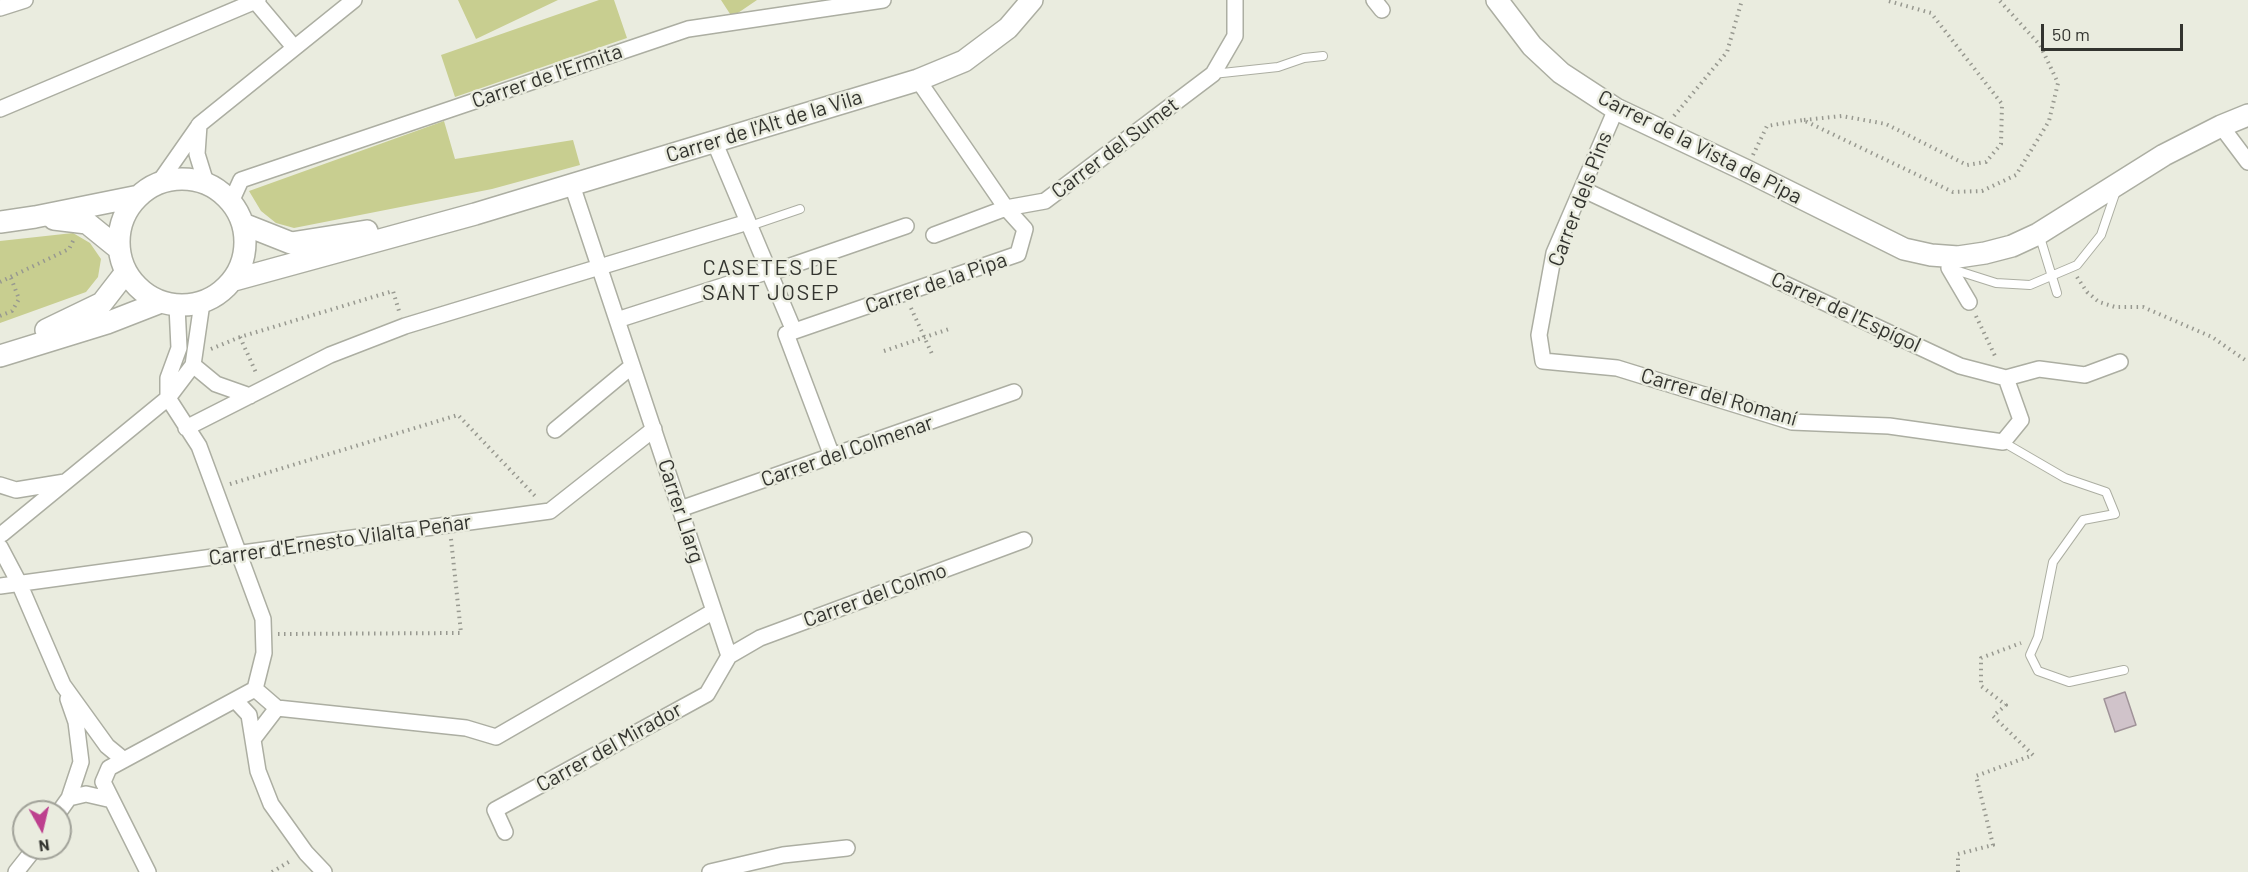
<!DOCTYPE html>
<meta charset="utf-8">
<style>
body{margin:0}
#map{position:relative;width:2248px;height:872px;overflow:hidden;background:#eaecdf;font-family:Barlow,sans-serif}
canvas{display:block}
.north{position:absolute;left:12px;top:800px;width:60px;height:60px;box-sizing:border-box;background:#eaecdf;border:2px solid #a1a299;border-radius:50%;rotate:172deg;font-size:16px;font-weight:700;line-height:24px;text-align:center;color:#33342f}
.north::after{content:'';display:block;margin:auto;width:21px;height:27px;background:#bd408e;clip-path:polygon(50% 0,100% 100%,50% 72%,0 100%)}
.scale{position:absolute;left:2041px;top:24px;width:142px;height:27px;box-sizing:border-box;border:3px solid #33342f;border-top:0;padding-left:8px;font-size:18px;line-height:21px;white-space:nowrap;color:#33342f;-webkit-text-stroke:4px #eaecdf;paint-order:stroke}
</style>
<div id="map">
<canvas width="2248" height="872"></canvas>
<div class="north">N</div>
<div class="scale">50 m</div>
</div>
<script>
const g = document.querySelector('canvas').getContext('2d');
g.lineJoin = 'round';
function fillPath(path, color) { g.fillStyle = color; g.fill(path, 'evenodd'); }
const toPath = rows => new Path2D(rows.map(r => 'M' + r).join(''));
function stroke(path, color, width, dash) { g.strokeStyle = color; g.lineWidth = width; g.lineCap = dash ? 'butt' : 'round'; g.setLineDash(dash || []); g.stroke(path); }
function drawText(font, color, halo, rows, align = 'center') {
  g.font = font + ' Barlow,sans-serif'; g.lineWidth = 5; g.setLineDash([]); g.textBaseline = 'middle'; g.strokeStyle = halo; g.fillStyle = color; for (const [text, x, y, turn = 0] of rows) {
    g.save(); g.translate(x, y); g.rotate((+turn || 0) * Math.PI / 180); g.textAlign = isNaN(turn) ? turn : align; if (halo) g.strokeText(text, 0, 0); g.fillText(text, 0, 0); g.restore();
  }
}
fillPath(toPath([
 [458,0,558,0,476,39],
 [599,0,614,0,627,38,455,97,441,55],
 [721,0,757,0,732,17],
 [444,121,455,159,573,140,580,165,492,189,294,228,276,223,261,211,249,191],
 [73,233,90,243,101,259,98,277,86,292,0,323,0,241]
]), '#c8ce90');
const building = toPath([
 [2125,692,2136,725,2115,732,2104,699,2125,692]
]);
fillPath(building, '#d0c3ca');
stroke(building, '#a09399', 1.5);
const lane = toPath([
 [1213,74,1278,67,1304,58,1323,56],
 [750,226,800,209],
 [2039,234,2057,293],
 [1952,269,1996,283,2030,285,2077,265,2101,235,2116,191],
 [2003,442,2065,478,2106,492,2115,514,2083,520,2053,562,2038,637,2030,655,2038,671,2069,682,2124,670]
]);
const street = toPath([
 [1374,0,1382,10],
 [255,1,293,46],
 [0,8,25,0],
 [0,109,258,0],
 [1616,109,1554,253,1539,335,1543,361,1617,368,1792,422,1889,426,2003,442,2021,420,2006,378],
 [199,125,197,154,206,183],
 [2221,126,2248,162],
 [714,141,794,331],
 [158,184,200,124,354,0],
 [572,185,729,656],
 [1582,189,1960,366,2006,378,2039,369,2085,375,2120,362],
 [231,202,241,180,688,29,883,0],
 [934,235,1006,208,1045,201,1213,74,1235,36,1235,0],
 [1949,268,1969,302],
 [770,273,906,226],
 [177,306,179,348,168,378,168,398,199,446,263,619,264,653,255,689],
 [617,320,769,271],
 [193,365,216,384,250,396],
 [186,428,330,355,405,326,748,222],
 [555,430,632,366],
 [832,456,786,334,1018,254,1025,229,1006,208,918,80],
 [0,485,16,490,65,482],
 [680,509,1014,392],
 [2,534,168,398,193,365,202,303],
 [0,547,19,583,63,685,107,746,124,760],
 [0,586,550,511,654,429],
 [68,699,76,722,81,762,69,798],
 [235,700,249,715,258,771,271,804,306,853,324,872],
 [254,738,277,708],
 [59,812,69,798,86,794,112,800],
 [505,832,495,810,707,694,729,656,760,638,1024,540],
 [16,872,35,848],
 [148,872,103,782,109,768,255,689,277,708,466,728,496,737,714,611],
 [710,872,783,855,847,848]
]);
const secondary = toPath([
 [1497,0,1532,46,1561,73,1616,109,1745,170,1904,249,1931,255,1958,257,1985,253,2012,246,2038,234,2164,155,2221,126,2248,115],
 '119 242a63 63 0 1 1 126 0a63 63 0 1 1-126 0Z',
 [54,219,87,223,119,249],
 [0,222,35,217,139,196],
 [243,224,291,243,367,231],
 [234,280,475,214,918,80,964,61,1008,28,1032,0],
 [46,330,102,303,126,272],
 [0,356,107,323,161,302]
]);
stroke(lane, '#acaea2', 10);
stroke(street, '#acaea2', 18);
stroke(secondary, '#acaea2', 24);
stroke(toPath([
 [1674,116,1727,52,1742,0],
 [1804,120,1842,116,1886,124,1967,165,1986,162,2001,144,2002,104,1931,13,1885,0],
 [1753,155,1767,126,1803,120,1953,192,1982,191,2016,175,2049,121,2058,83,2040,45,1999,0],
 [2077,277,2087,292,2099,302,2115,307,2143,307,2212,337,2248,362],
 [0,282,69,249,74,239],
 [911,308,932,354],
 [0,316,12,311,19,299,11,278],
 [1976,316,1996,358],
 [240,337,257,375],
 [211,349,240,337,393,291,399,311],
 [884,351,949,329],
 [230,484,458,415,537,498],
 [278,634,461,633,451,539],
 [272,872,292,860],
 [1958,872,1958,854,1993,845,1976,776,2033,755,1993,716,2006,705,1981,686,1981,658,2021,643]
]), '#989990', 4, [1.5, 4.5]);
stroke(lane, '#fff', 8);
stroke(street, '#fff', 15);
stroke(secondary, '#fff', 21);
drawText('21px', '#33342f', '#eaecdf', [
 ["Carrer de l'Ermita",547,76,-19],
 ["Carrer de l'Alt de la Vila",764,126,-17],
 ["Carrer de la Vista de Pipa",1700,147,27],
 ["Carrer del Sumet",1115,148,-37],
 ["Carrer dels Pins",1580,199,-69],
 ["Carrer de la Pipa",936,283,-19],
 ["Carrer de l'Espígol",1846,312,25],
 ["Carrer del Romaní",1719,397,16],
 ["Carrer del Colmenar",847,451,-19],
 ["Carrer Llarg",681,511,72],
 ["Carrer d'Ernesto Vilalta Peñar",340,540,-8],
 ["Carrer del Colmo",875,595,-20],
 ["Carrer del Mirador",609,747,-29]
]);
g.letterSpacing = '1.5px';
drawText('22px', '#33342f', '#eaecdf', [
 ["CASETES DE",771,268],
 ["SANT JOSEP",771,293]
]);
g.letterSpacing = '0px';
</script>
